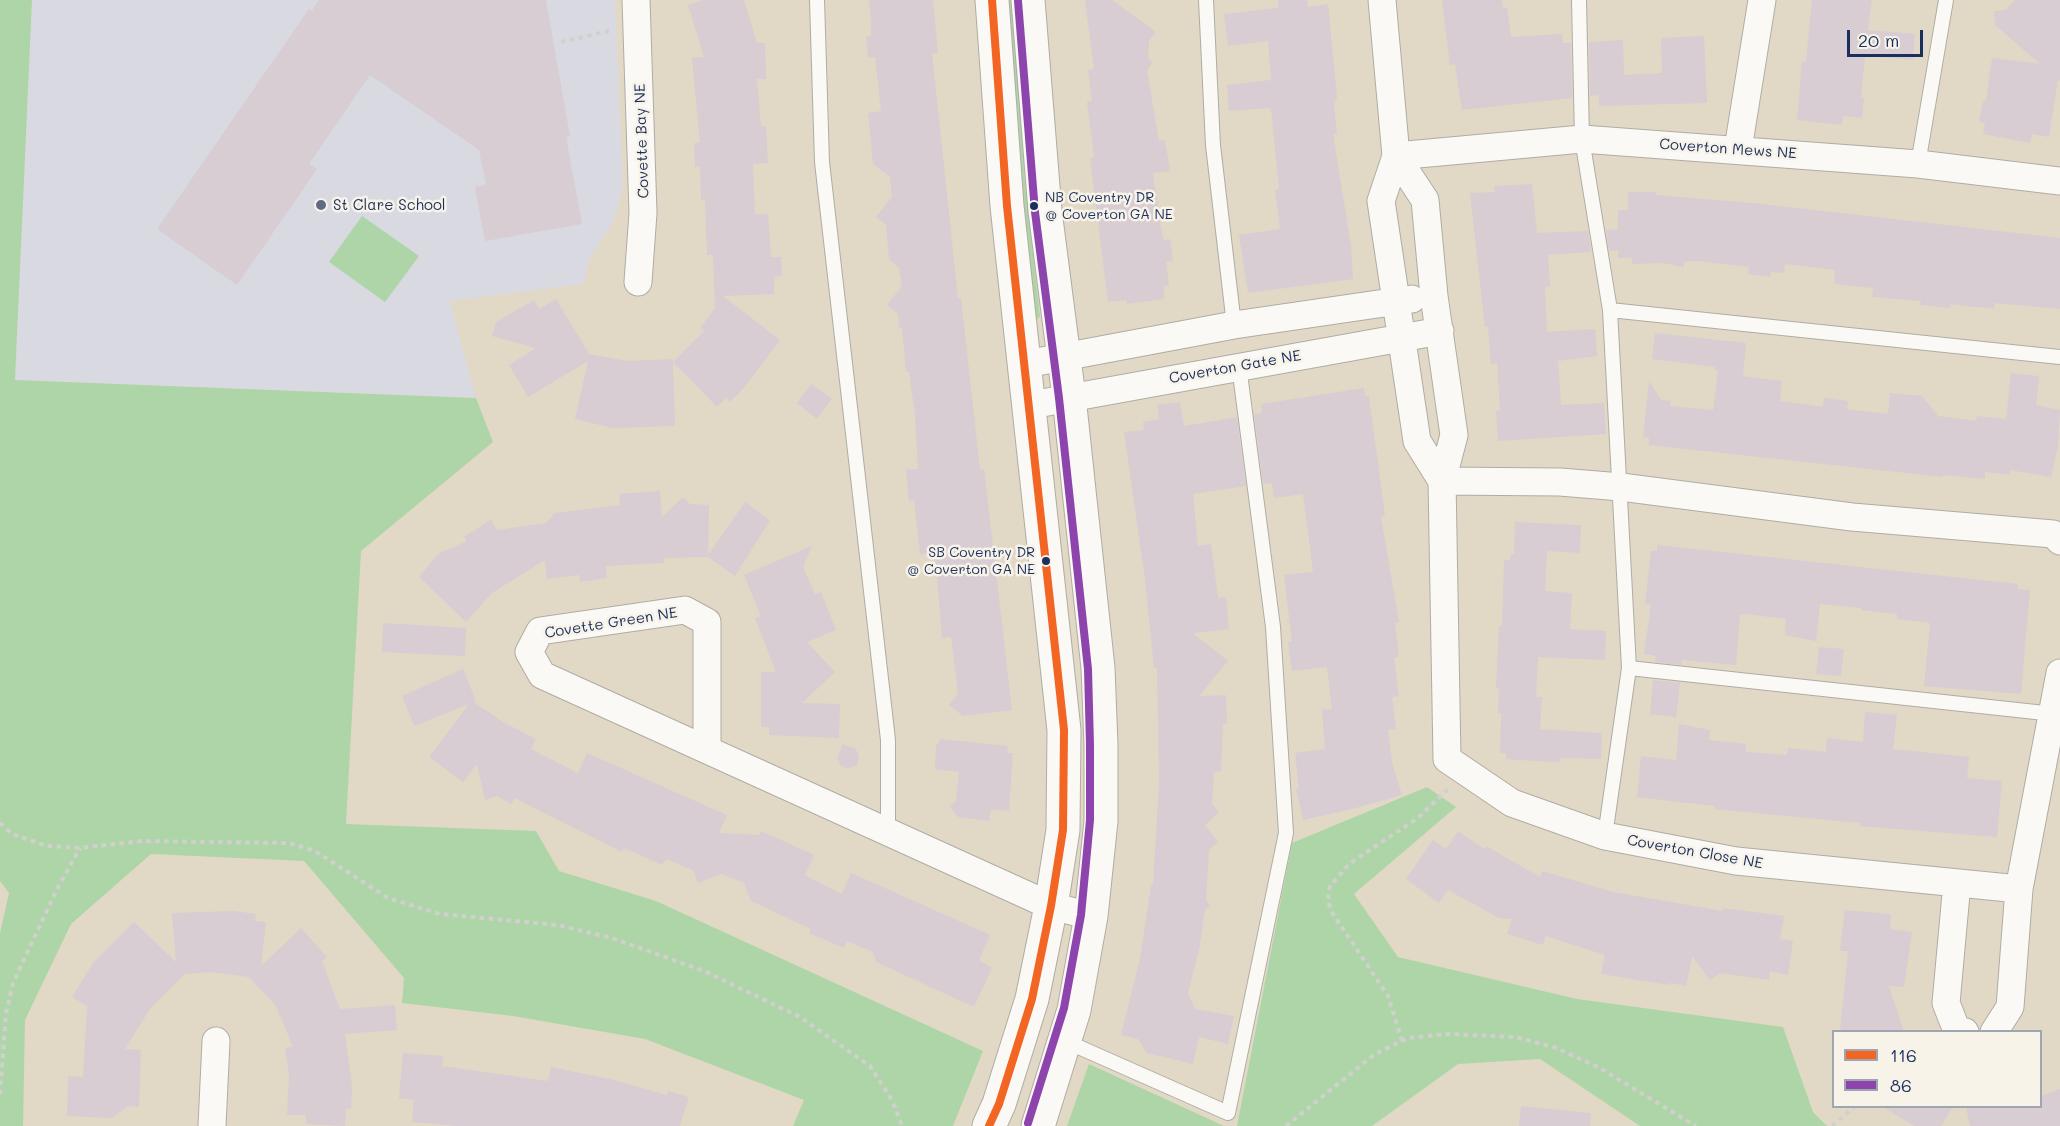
<!DOCTYPE html>
<style>
body{margin:0}
#map{position:relative;width:2060px;height:1126px;overflow:hidden;background:#e1d9c5;font-family:Mali,sans-serif}
canvas{display:block}
.legend{position:absolute;left:1832px;top:1030px;width:210px;height:78px;box-sizing:border-box;background:#f7f3e8;border:2px solid #9fa5b1;margin:0;padding:8px 10px;list-style:none;font-size:18px;color:#1b2f5e}
.legend li{display:flex;align-items:center;gap:12px;height:30px}
.legend b{width:30px;border:2px solid #9fa5b1}
.scale{position:absolute;left:1847px;top:30px;width:76px;height:27px;box-sizing:border-box;border:3px solid #1b2f5e;border-top:0;padding-left:8px;font-size:18px;line-height:21px;white-space:nowrap;color:#1b2f5e;-webkit-text-stroke:4px #f7f3e8;paint-order:stroke}
</style>
<div id="map">
<canvas width="2060" height="1126"></canvas>
<ul class="legend">
<li><b style="height:8px;background:#f26522"></b>116</li>
<li><b style="height:8px;background:#8e44ad"></b>86</li>
</ul>
<div class="scale">20 m</div>
</div>
<script>
const g = document.querySelector('canvas').getContext('2d');
g.lineJoin = 'round';
function fillPath(path, color) { g.fillStyle = color; g.fill(path, 'evenodd'); }
const toPath = rows => new Path2D(rows.map(r => 'M' + r).join(''));
function stroke(path, color, width, dash) { g.strokeStyle = color; g.lineWidth = width; g.lineCap = dash ? 'butt' : 'round'; g.setLineDash(dash || []); g.stroke(path); }
function drawText(font, color, halo, rows, align = 'center') {
  g.font = font + ' Mali,sans-serif'; g.lineWidth = 5; g.setLineDash([]); g.textBaseline = 'middle'; g.strokeStyle = halo; g.fillStyle = color; for (const [text, x, y, turn = 0] of rows) {
    g.save(); g.translate(x, y); g.rotate((+turn || 0) * Math.PI / 180); g.textAlign = isNaN(turn) ? turn : align; if (halo) g.strokeText(text, 0, 0); g.fillText(text, 0, 0); g.restore();
  }
}
fillPath(toPath([
 [32,0,615,0,623,185,617,211,611,226,589,260,584,284,450,301,476,398,15,380]
]), '#d9d9e2');
fillPath(toPath([
 [0,0,32,0,15,380,476,398,493,442,361,551,346,824,536,831,559,871,656,901,983,1051,953,1126,793,1126,804,1100,645,1039,513,1016,402,1003,404,978,304,861,151,854,71,924,25,1020,23,1126,0,1126,0,933,9,893,0,881],
 [1003,0,1013,0,1025,183,1040,316,1035,322],
 [362,216,419,256,385,302,329,262],
 [1427,787,1456,807,1354,894,1398,957,1577,999,1783,1027,1813,1112,1827,1126,1640,1126,1540,1059,1458,1064,1372,1126,1237,1126,1292,843],
 [1089,1064,1224,1126,1067,1126]
]), '#aed5a8');
fillPath(toPath([
 [319,0,546,0,570,136,566,137,582,224,485,241,475,187,486,185,479,150,370,75,309,164,317,169,237,285,157,229,309,9,312,11],
 [704,0,744,0,757,43,765,43,766,79,757,79,761,126,766,126,768,163,753,164,755,214,768,214,771,257,781,257,782,276,774,277,774,294,723,296,780,340,744,388,730,402,726,398,717,407,673,362,675,426,612,428,575,419,588,361,528,397,509,365,536,348,492,336,496,322,534,300,539,309,556,299,589,354,627,361,673,359,673,362,704,331,700,328,715,308,713,255,707,255,705,199,701,200,700,167,695,167,694,143,700,143,692,58,704,57,688,5],
 [869,0,933,0,938,53,932,53,958,298,961,298,980,469,984,469,1012,710,963,716,949,705,958,694,951,637,942,638,935,553,920,554,914,500,909,501,906,470,918,469,915,415,909,372,906,372,902,328,899,328,898,314,887,305,902,286,899,268,889,259,886,225,876,217,892,197,890,177,873,164,868,113,881,111,875,57,868,57,866,37,871,36,871,23],
 [1085,0,1112,0,1156,32,1149,41,1148,59,1153,62,1147,70,1159,141,1165,140,1170,171,1153,173,1161,228,1164,240,1170,239,1173,261,1166,262,1169,285,1164,286,1164,299,1127,304,1126,300,1108,302,1090,158,1094,157,1087,102,1092,101,1088,70,1094,69],
 [1278,0,1307,0,1308,7,1328,4,1337,97,1334,104,1337,134,1333,134,1351,246,1353,279,1248,293,1239,235,1280,229,1275,190,1279,189,1271,108,1229,111,1227,85,1271,80,1268,41,1228,46,1224,14,1278,8],
 [1442,0,1502,0,1503,8,1507,7,1511,37,1562,34,1563,43,1571,43,1572,98,1462,110,1455,64,1450,65],
 [1812,0,1872,0,1868,30,1915,34,1913,60,1865,56,1861,98,1864,98,1862,118,1843,116,1842,125,1797,120,1802,61,1806,62],
 [2015,0,2060,0,2060,81,2058,80,2049,137,2032,134,2030,143,1983,134,1985,123,1979,122,1983,101,1986,101,1992,58,2040,64,1995,25,1994,11,2006,10],
 [1704,36,1707,103,1599,106,1599,95,1590,96,1589,42,1623,40,1624,75,1662,73,1661,38],
 [1532,184,1537,233,1588,231,1591,252,1548,255,1550,286,1545,287,1547,332,1595,329,1597,356,1558,361,1561,405,1604,403,1606,434,1498,441,1496,411,1500,411,1497,362,1491,365,1488,327,1485,327,1470,193,1495,192,1494,186],
 [1628,192,1656,192,1656,195,1753,203,2060,238,2060,309,1995,303,1994,309,1950,304,1950,308,1920,305,1921,301,1872,297,1873,288,1834,284,1835,270,1785,264,1784,273,1771,272,1770,277,1748,274,1749,267,1697,261,1684,262,1684,267,1663,263,1632,264,1632,258,1618,258,1618,250,1609,251,1606,230,1618,229,1618,210,1628,210],
 [1655,333,1746,343,1743,376,1782,381,1780,401,1823,407,1824,398,1848,401,1847,409,1888,414,1890,393,1922,396,1938,416,1976,421,1977,416,2006,419,2011,373,2039,376,2036,405,2060,410,2058,446,2051,477,2010,470,2010,475,1985,472,1985,479,1943,475,1943,477,1649,445,1649,438,1643,437,1649,381,1661,400,1671,401,1670,406,1713,410,1718,371,1715,371,1715,367,1652,359],
 [811,384,832,399,817,419,797,403],
 [1364,388,1365,396,1369,396,1385,516,1381,517,1399,622,1395,623,1399,657,1394,658,1399,696,1392,697,1396,729,1388,730,1392,762,1402,795,1356,808,1303,820,1296,789,1299,788,1295,753,1325,749,1322,710,1332,709,1327,667,1292,671,1288,642,1292,642,1284,575,1313,572,1303,494,1274,498,1272,483,1263,484,1254,414,1262,413,1261,404],
 [1180,402,1184,426,1237,417,1246,486,1193,494,1198,546,1211,544,1218,598,1226,597,1229,629,1193,633,1228,661,1199,696,1226,695,1227,724,1223,724,1221,771,1214,772,1212,804,1219,812,1205,825,1218,842,1209,850,1206,900,1210,906,1205,910,1199,950,1188,993,1195,1009,1234,1016,1228,1044,1199,1037,1193,1064,1147,1053,1138,1039,1121,1035,1140,959,1151,885,1153,885,1159,783,1157,668,1154,668,1145,580,1124,432,1144,430,1143,422,1159,419,1157,405],
 [660,491,662,517,683,497,690,504,709,505,708,555,745,502,770,520,735,576,708,557,664,558,664,563,606,566,607,578,580,582,579,575,547,579,545,560,492,593,466,622,419,577,438,554,467,541,464,537,491,520,497,530,546,523,555,513,620,505,619,494],
 [1515,522,1581,525,1580,553,1547,551,1545,591,1572,593,1570,629,1606,631,1605,660,1538,657,1536,697,1542,697,1540,729,1602,733,1601,759,1560,758,1560,762,1534,761,1506,759,1506,753,1500,753,1501,713,1498,713,1499,689,1496,688,1499,626,1502,626,1504,560,1510,560,1511,554,1514,554],
 [1657,545,2018,584,2018,589,2030,590,2021,694,1924,686,1930,623,1897,619,1897,614,1861,610,1861,608,1820,604,1816,641,1785,635,1786,619,1745,614,1740,615,1736,665,1682,660,1682,665,1655,662,1656,656,1644,654,1651,605,1645,604,1651,551,1657,551],
 [812,546,803,567,815,594,821,592,836,630,807,642,835,672,802,703,840,704,839,738,769,735,769,727,761,727,761,672,776,672,755,618,761,616,744,575],
 [383,623,466,628,465,656,382,652],
 [1819,647,1844,649,1841,676,1816,674],
 [463,669,476,701,474,702,503,722,536,739,531,749,578,773,587,753,727,815,719,833,759,835,761,831,814,855,805,875,842,894,851,873,990,935,979,960,992,968,974,1007,876,962,873,952,847,941,844,948,809,933,811,929,751,901,744,883,721,874,698,883,694,871,667,859,662,865,624,848,622,852,515,798,511,804,497,796,485,800,477,764,463,782,429,757,469,704,414,726,402,696],
 [1653,680,1680,683,1676,717,1650,714],
 [1865,712,1897,715,1893,749,1969,757,1967,778,2002,781,1997,837,1860,826,1860,823,1714,809,1714,806,1637,797,1641,756,1676,760,1679,724,1710,730,1709,740,1746,744,1746,752,1787,755,1788,748,1826,752,1827,738,1863,742],
 [941,739,1008,746,1007,753,1013,753,1009,811,991,809,989,821,958,817,950,806,956,801,959,772,935,769,936,746],
 [843,744,856,749,859,757,857,765,848,769,841,766,837,758],
 [1458,831,1484,849,1486,846,1540,877,1542,871,1613,892,1723,911,1723,908,1784,916,1780,939,1793,941,1788,975,1770,971,1769,980,1720,973,1710,980,1692,956,1686,986,1669,983,1669,985,1601,974,1605,955,1546,936,1543,945,1507,934,1512,919,1499,918,1448,890,1439,903,1406,879,1433,840,1446,849],
 [1845,910,1889,914,1891,916,1890,929,1912,932,1904,987,1889,986,1904,1032,1840,1032,1848,951,1840,951],
 [234,911,256,914,255,921,266,922,261,966,301,928,327,957,322,961,340,1009,395,1005,397,1030,345,1034,352,1086,351,1109,346,1108,345,1126,306,1124,306,1115,287,1115,289,1076,285,1048,293,1047,276,1006,249,977,210,972,185,974,150,1009,125,1049,141,1050,139,1107,128,1106,112,1118,67,1116,68,1076,83,1077,87,1006,72,997,93,963,134,922,176,962,172,913],
 [403,1053,443,1056,442,1066,548,1081,551,1067,610,1079,667,1095,668,1091,689,1097,680,1126,459,1126,412,1122,414,1100,399,1098],
 [2060,1089,2060,1126,1970,1126,1966,1107,2040,1107,2040,1096],
 [1521,1106,1591,1113,1590,1126,1519,1126],
 [1883,1107,1953,1107,1941,1126,1914,1126]
]), '#d7cdd3');
const lane = toPath([
 [817,0,822,162,888,740,888,833],
 [1206,0,1213,145,1234,325],
 [1579,0,1582,139,1610,310,1629,668,1605,836],
 [1918,164,1946,0],
 [1610,310,2060,357],
 [1629,668,2054,714],
 [1065,1041,1228,1113,1286,833,1273,627,1239,366]
]);
const street = toPath([
 [636,0,643,213,638,282],
 [1382,0,1396,156,1381,201,1417,441,1442,481],
 [1738,149,1762,0],
 [1396,156,1425,200,1434,296,1454,435,1442,481,1447,759,1512,803,1605,836,1736,861,2019,889,2060,673],
 [1396,156,1582,139,1918,164,2060,181],
 [1026,364,1234,325,1412,299],
 [1031,405,1440,331],
 [1442,481,1560,482,1621,487,1852,517,2053,534,2060,541],
 [707,749,707,622,685,610,540,631,529,652,542,675,1051,906,1091,916],
 [1957,883,1946,1003,1957,1031,1965,1032],
 [1994,1032,2010,1007,2019,889],
 [212,1126,216,1041]
]);
const secondary = toPath([
 [1028,0,1045,211,1069,397,1098,668,1101,745,1101,821,1091,916,1074,1010,1038,1126],
 [989,1126,999,1104,1032,999,1051,906,1063,830,1064,730,1007,206,992,0]
]);
stroke(lane, '#b0aca4', 16);
stroke(street, '#b0aca4', 29);
stroke(secondary, '#b0aca4', 35);
stroke(toPath([
 [561,42,613,30],
 [0,823,12,834,47,846,80,848,141,841,289,843,315,851,388,898,440,914,557,925,612,938,704,971,800,1017,870,1066,893,1102,902,1126],
 [1402,1041,1388,996,1331,911,1328,900,1330,886,1349,864,1418,818,1448,789],
 [0,1094,6,1014,13,983,57,889,80,848],
 [1286,1126,1375,1054,1408,1038,1447,1034,1515,1037,1554,1047,1598,1067,1696,1126],
 [1832,1126,1855,1106]
]), '#d2d0ce', 4, [4.5, 4.5]);
stroke(lane, '#faf9f6', 14);
stroke(street, '#faf9f6', 27);
stroke(secondary, '#faf9f6', 33);
stroke(toPath([
 [989,1126,999,1104,1032,999,1051,906,1063,830,1064,730,1007,206,992,0]
]), '#f26522', 8);
stroke(toPath([
 [1018,1,1035,212,1059,398,1088,669,1090,745,1090,820,1081,915,1064,1008,1028,1123]
]), '#8e44ad', 8);
for (const [x, y, r, color] of [
 [321,205,6,"#606a82"],
 [1034,206,5,"#1b2f5e"],
 [1046,561,5,"#1b2f5e"]
]) { const dot = new Path2D(); dot.arc(x, y, r, 0, 2 * Math.PI); g.fillStyle = color; g.fill(dot); stroke(dot, '#f7f3e8', 2); }
drawText('14px', '#1b2f5e', '#f7f3e8', [
 ["NB Coventry DR",1045,198],
 ["@ Coverton GA NE",1045,215],
 ["SB Coventry DR",1035,553,"right"],
 ["@ Coverton GA NE",1035,570,"right"]
], 'left');
drawText('15px', '#1b2f5e', '#f7f3e8', [
 ["Covette Bay NE",642,141,-92],
 ["Coverton Mews NE",1728,149,4],
 ["Coverton Gate NE",1235,367,-10],
 ["Covette Green NE",611,623,-9],
 ["Coverton Close NE",1695,852,10]
]);
drawText('15px', '#1b2f5e', '#f7f3e8', [
 ["St Clare School",333,205]
], 'left');
</script>
